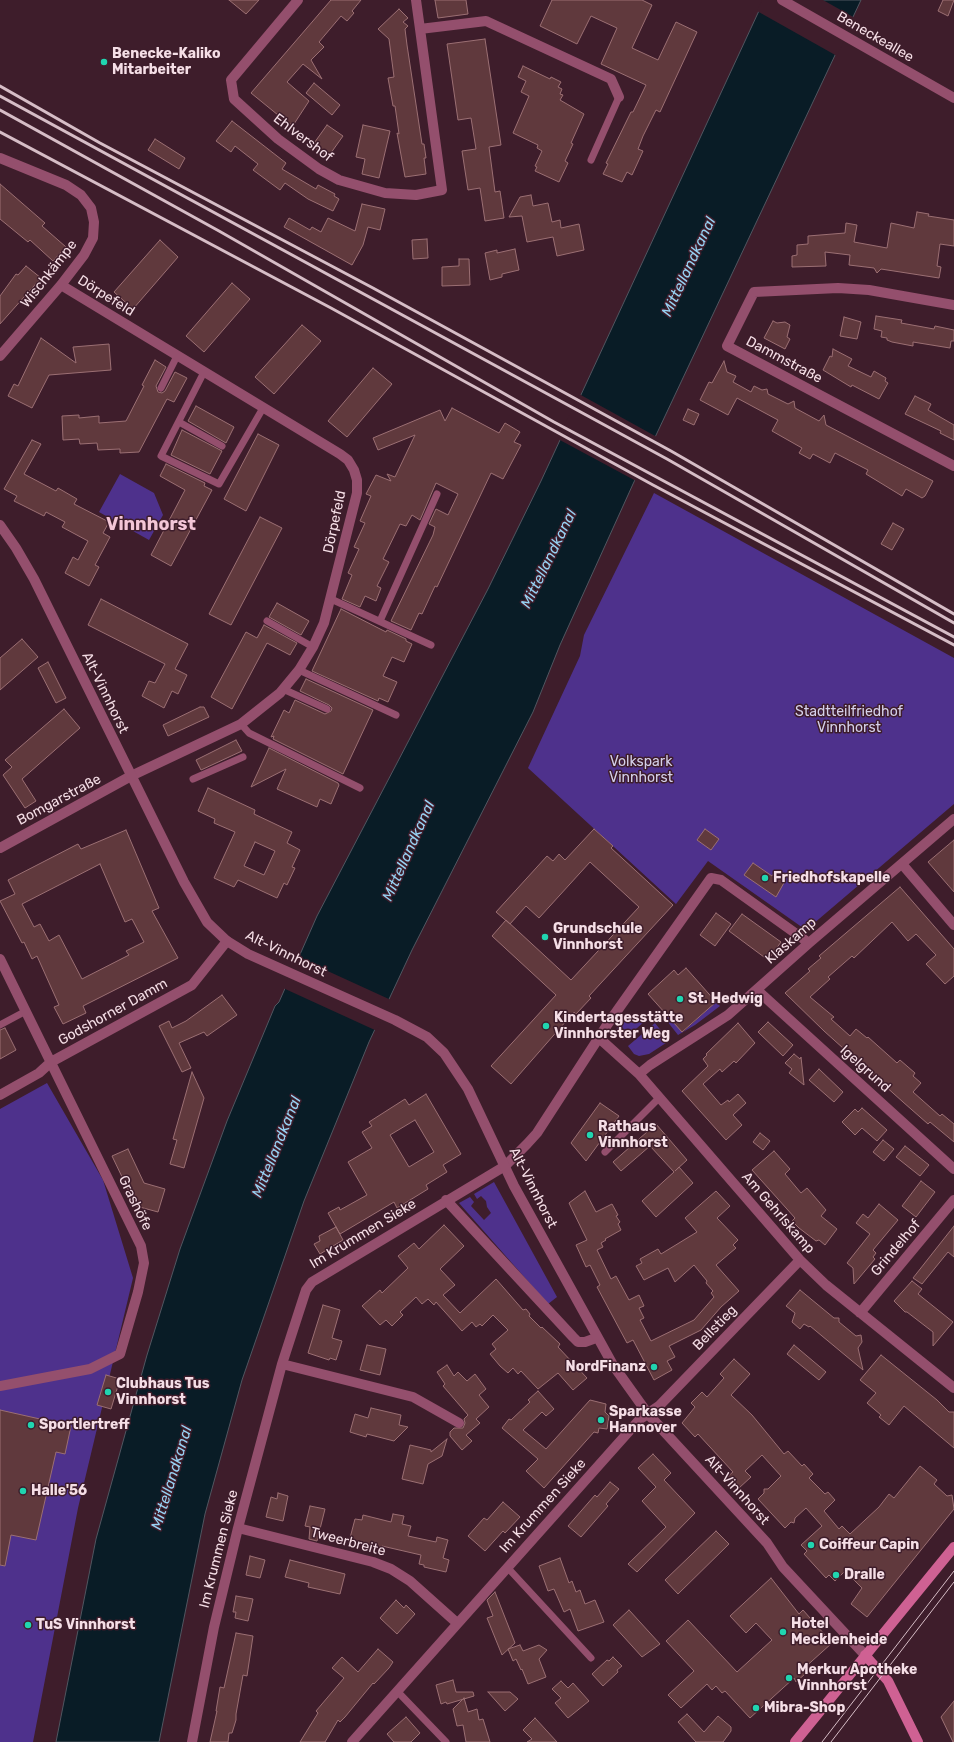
<!DOCTYPE html>
<meta charset="utf-8">
<style>
body{margin:0}
canvas{display:block;background:#3e1d2b}
</style>
<canvas width="954" height="1742"></canvas>
<script>
const g = document.querySelector('canvas').getContext('2d');
g.lineJoin = 'round';
function fillPath(path, color) { g.fillStyle = color; g.fill(path, 'evenodd'); }
const toPath = rows => new Path2D(rows.map(r => 'M' + r).join(''));
function stroke(path, color, width, dash) { g.strokeStyle = color; g.lineWidth = width; g.lineCap = dash ? 'butt' : 'round'; g.setLineDash(dash || []); g.stroke(path); }
function drawText(font, color, halo, rows, align = 'center') {
  g.font = font + ' Rubik,sans-serif'; g.lineWidth = 3; g.setLineDash([]); g.textBaseline = 'middle'; g.strokeStyle = halo; g.fillStyle = color; for (const [text, x, y, turn = 0] of rows) {
    g.save(); g.translate(x, y); g.rotate((+turn || 0) * Math.PI / 180); g.textAlign = isNaN(turn) ? turn : align; if (halo) g.strokeText(text, 0, 0); g.fillText(text, 0, 0); g.restore();
  }
}
fillPath(toPath([
 [120,474,154,493,163,515,149,540,99,512],
 [654,493,954,658,954,804,806,930,708,861,676,904,528,768,580,656,584,635],
 [716,1002,720,1006,695,1025,678,1035,663,1016,666,1013,683,1032],
 [627,1017,632,1023,639,1017,644,1022,623,1040,616,1030,621,1021],
 [655,1023,669,1041,649,1054,639,1056,634,1054,628,1046],
 [47,1083,103,1180,133,1278,78,1508,33,1742,0,1742,0,1109],
 [494,1182,557,1297,548,1304,459,1203,470,1197,474,1202,471,1206,484,1220,491,1213,487,1207,486,1201,481,1196,477,1199,474,1194]
]), '#4e318c');
const water = toPath([
 [764,0,861,0,633,484,560,645,533,712,412,950,369,1042,304,1201,242,1380,205,1514,159,1742,56,1742,96,1539,147,1355,180,1249,227,1121,275,1006,279,1002,317,916,488,589,541,481,764,0]
]);
fillPath(water, '#091c26');
stroke(water, '#505660', 1);
fillPath(toPath([
 [762,0,823,0,855,18,837,56,757,11],
 [579,394,657,437,636,481,558,439],
 [297,957,391,1000,377,1031,283,988]
]), '#3e1d2b');
const building = toPath([
 [229,0,259,0,246,14,229,0],
 [331,0,361,0,352,11,354,13,347,21,341,16,319,42,324,47,311,60,322,79,303,64,287,82,309,101,294,124,289,124,251,93,331,0],
 [435,0,466,0,468,14,438,18,435,0],
 [552,0,642,0,652,5,632,48,658,60,676,22,697,32,660,112,656,110,643,136,638,149,643,151,632,175,627,172,622,182,603,174,608,164,606,163,631,112,633,112,646,85,601,64,617,28,591,16,577,44,540,26,552,0],
 [943,0,954,0,948,16,938,11,943,0],
 [399,9,408,18,403,22,408,26,405,29,407,45,422,144,424,144,426,158,424,158,426,174,405,177,397,133,399,134,395,106,393,106,388,78,394,77,389,39,378,29,399,9],
 [485,39,501,145,489,147,495,192,500,191,504,218,485,221,480,188,468,190,462,151,476,149,471,118,458,120,447,44,485,39],
 [523,66,550,79,551,77,561,82,558,87,562,89,560,94,563,95,560,100,584,114,571,143,573,144,565,161,568,163,559,182,535,171,537,167,535,166,542,151,537,148,538,145,513,133,529,96,521,92,526,81,518,77,523,66],
 [314,83,340,105,332,115,306,93,314,83],
 [232,121,286,163,282,169,316,189,318,185,335,194,334,196,339,199,333,211,308,199,285,183,280,190,253,170,258,164,235,146,231,152,216,141,232,121],
 [327,125,343,136,328,157,312,146,327,125],
 [363,125,390,131,379,178,362,174,365,159,356,157,363,125],
 [155,139,185,158,179,169,148,150,155,139],
 [0,184,45,223,42,226,66,247,53,261,30,240,28,242,0,219,0,184],
 [531,195,533,206,548,203,552,222,560,220,561,228,579,224,584,250,557,256,553,237,527,242,522,216,509,217,520,197,531,195],
 [362,204,385,209,380,230,368,227,363,245,352,265,284,227,289,218,310,230,312,227,321,232,328,218,355,231,362,204],
 [917,212,929,214,928,216,954,220,954,246,940,244,937,266,941,267,939,278,881,269,877,273,874,268,849,265,850,255,825,252,826,266,792,267,792,256,797,255,797,245,808,244,808,236,845,233,846,223,857,225,854,242,887,248,891,223,914,228,917,212],
 [427,239,428,258,413,259,412,240,427,239],
 [160,240,178,257,133,309,114,292,160,240],
 [515,249,519,270,502,274,502,277,490,280,485,253,497,250,497,253,515,249],
 [459,259,469,259,470,285,442,286,442,267,459,266,459,259],
 [26,266,41,278,0,324,0,296,16,274,18,275,26,266],
 [232,283,250,299,204,352,186,336,232,283],
 [876,316,902,320,901,323,934,329,935,326,954,330,954,341,951,341,950,348,913,342,913,346,892,342,887,340,887,338,881,337,882,331,874,329,876,316],
 [844,317,861,322,857,339,840,336,844,317],
 [773,321,777,323,785,322,790,325,787,337,790,339,785,349,764,338,773,321],
 [302,325,321,341,274,394,255,377,302,325],
 [41,338,76,363,73,347,109,344,111,370,49,375,32,408,8,396,14,384,18,386,41,338],
 [833,349,852,359,848,366,871,377,874,371,886,378,885,381,888,383,879,399,852,385,851,387,823,370,830,356,832,357,833,349],
 [155,360,166,367,156,386,158,392,162,393,165,391,175,372,187,378,174,402,167,399,139,452,120,453,120,449,98,450,97,443,80,444,79,439,63,440,62,416,79,415,79,418,99,416,99,423,126,421,144,386,142,385,155,360],
 [724,361,727,372,736,376,733,382,751,392,754,386,762,390,767,389,768,394,788,404,794,401,795,408,819,421,824,415,826,425,933,481,925,496,922,498,906,489,902,496,866,474,868,470,835,453,830,463,813,454,810,459,799,453,802,448,772,431,778,420,737,398,728,415,700,400,709,382,712,383,724,361],
 [373,368,392,384,347,437,328,421,373,368],
 [915,396,931,404,928,410,954,425,954,440,940,433,941,431,905,414,915,396],
 [196,406,234,427,226,443,188,421,196,406],
 [452,408,499,433,505,423,520,432,514,442,521,445,503,479,491,473,437,587,435,586,422,614,419,613,411,630,391,621,433,535,435,527,429,524,436,509,448,515,458,494,436,483,420,520,412,515,406,526,400,524,383,559,389,562,377,586,381,588,376,601,365,596,360,607,342,599,352,575,348,573,359,549,354,547,365,523,360,521,371,496,366,494,376,475,391,481,387,474,395,477,415,435,378,450,373,438,440,410,445,421,452,408],
 [688,409,699,414,694,425,683,420,688,409],
 [182,430,222,451,210,474,171,455,182,430],
 [258,434,279,445,246,511,224,499,258,434],
 [32,440,41,444,24,474,56,491,58,488,77,499,74,504,109,522,103,533,110,537,95,565,99,567,89,586,65,573,73,557,78,560,88,541,62,527,65,522,46,512,44,516,14,501,17,496,4,489,32,440],
 [166,464,205,483,204,486,212,490,171,566,151,555,185,490,160,476,166,464],
 [260,517,282,528,231,625,209,614,260,517],
 [893,523,904,529,892,550,881,544,893,523],
 [101,599,188,644,175,669,187,675,178,694,172,691,164,708,142,696,149,681,155,683,165,664,88,625,101,599],
 [277,603,309,621,301,635,269,617,277,603],
 [341,609,386,632,387,630,406,639,406,641,412,644,404,662,392,657,383,676,397,682,388,702,379,698,378,701,312,671,341,609],
 [264,625,297,643,290,655,267,643,232,709,211,697,246,632,257,638,264,625],
 [22,639,38,657,0,690,0,658,22,639],
 [48,662,66,698,56,703,38,668,48,662],
 [306,679,373,710,343,774,273,739,274,736,271,737,284,710,289,713,295,700,325,714,331,711,332,708,329,705,300,691,306,679],
 [200,707,204,707,209,717,168,736,163,725,200,707],
 [64,709,80,728,22,779,36,801,25,808,3,775,12,767,5,760,64,709],
 [236,740,242,751,201,770,196,760,236,740],
 [269,748,338,783,339,785,331,804,320,799,317,807,277,789,286,769,251,787,269,748],
 [208,788,255,810,254,814,292,832,287,843,300,850,292,867,295,868,287,885,284,883,277,898,238,880,234,887,214,878,235,832,214,823,215,819,198,811,208,788],
 [255,842,275,851,264,875,244,866,255,842],
 [594,829,613,846,611,848,673,905,589,996,591,998,576,1014,574,1012,511,1084,491,1066,556,995,492,936,506,920,571,980,639,907,590,862,539,918,526,906,510,924,496,912,547,856,553,861,559,854,565,860,594,829],
 [705,829,719,839,711,850,697,840,705,829],
 [126,830,159,908,152,911,178,958,83,1006,86,1013,63,1024,54,1007,59,1005,37,956,32,959,24,942,22,943,0,901,15,894,8,880,78,844,81,849,126,830],
 [100,864,125,922,132,919,144,942,126,951,129,955,82,979,59,935,49,941,40,924,34,927,22,904,100,864],
 [954,840,954,892,928,862,954,840],
 [753,863,772,876,774,873,785,881,776,897,744,875,753,863],
 [900,887,954,949,954,976,945,984,926,964,936,955,916,934,908,941,892,922,854,958,852,956,828,977,830,979,810,997,834,1017,831,1019,850,1036,856,1029,867,1038,868,1037,897,1063,900,1060,915,1073,913,1076,921,1083,913,1092,940,1116,942,1114,954,1124,954,1142,930,1122,928,1124,903,1102,824,1031,785,993,810,971,808,969,821,958,819,956,900,887],
 [716,913,731,924,715,946,700,935,716,913],
 [742,914,781,942,768,960,729,931,742,914],
 [686,968,716,1002,682,1032,648,994,674,970,678,975,686,968],
 [222,995,237,1015,207,1036,204,1032,179,1043,191,1068,182,1072,159,1026,169,1021,172,1028,186,1021,222,995],
 [768,1022,793,1045,783,1056,758,1032,768,1022],
 [738,1023,755,1043,736,1063,734,1061,722,1072,720,1069,703,1084,721,1105,728,1100,729,1102,738,1094,746,1103,733,1115,742,1125,726,1140,682,1091,708,1066,703,1059,707,1055,706,1054,738,1023],
 [5,1028,16,1050,0,1059,0,1030,5,1028],
 [794,1054,800,1059,801,1057,804,1085,789,1073,792,1069,785,1063,794,1054],
 [819,1069,843,1092,834,1102,809,1080,819,1069],
 [192,1072,204,1098,184,1168,170,1164,177,1140,173,1139,192,1072],
 [426,1094,461,1154,443,1165,447,1172,426,1185,428,1189,397,1208,394,1202,340,1234,328,1213,339,1207,340,1210,367,1195,348,1162,372,1148,362,1132,372,1126,369,1122,405,1099,409,1105,426,1094],
 [415,1120,434,1152,409,1167,390,1135,415,1120],
 [600,1103,619,1116,586,1161,571,1143,600,1103],
 [862,1108,887,1130,877,1141,862,1128,855,1135,842,1122,855,1109,858,1112,862,1108],
 [656,1124,687,1160,675,1171,679,1167,693,1183,656,1217,642,1201,674,1172,650,1146,621,1171,613,1162,656,1124],
 [760,1133,770,1141,763,1150,753,1142,760,1133],
 [883,1140,894,1149,884,1161,873,1152,883,1140],
 [905,1146,929,1165,920,1176,896,1157,905,1146],
 [128,1149,144,1183,165,1189,158,1212,136,1206,112,1156,128,1149],
 [774,1151,790,1169,785,1174,801,1193,807,1188,826,1210,821,1216,837,1229,825,1245,819,1240,816,1241,799,1228,792,1221,795,1218,752,1170,774,1151],
 [921,1181,935,1192,916,1217,902,1206,921,1181],
 [585,1191,596,1212,612,1204,618,1215,616,1216,620,1222,618,1224,621,1230,605,1239,606,1240,601,1243,603,1247,597,1250,611,1279,616,1276,629,1300,639,1295,644,1306,639,1308,644,1318,640,1320,651,1341,694,1320,714,1297,711,1293,713,1291,706,1283,707,1281,694,1265,675,1282,668,1268,644,1280,636,1266,642,1263,640,1259,658,1249,661,1254,697,1232,685,1218,716,1191,730,1206,717,1218,738,1240,733,1245,736,1248,716,1265,739,1291,721,1307,701,1330,669,1346,675,1357,667,1361,672,1370,654,1380,633,1340,627,1343,597,1287,600,1285,590,1265,586,1267,576,1245,587,1240,569,1203,585,1191],
 [879,1204,898,1220,873,1250,876,1253,873,1257,875,1259,854,1284,853,1268,847,1263,870,1234,856,1223,863,1214,868,1218,879,1204],
 [444,1225,464,1246,440,1269,455,1285,443,1295,460,1313,496,1279,523,1310,526,1309,530,1314,529,1316,541,1328,542,1327,560,1344,558,1347,587,1378,573,1390,558,1373,538,1389,521,1371,518,1374,513,1368,508,1373,500,1366,490,1354,496,1349,492,1344,508,1330,493,1315,482,1326,480,1324,476,1327,472,1322,462,1331,436,1302,434,1305,428,1299,422,1304,416,1297,400,1312,403,1315,392,1326,386,1320,380,1325,362,1306,380,1290,382,1293,408,1268,398,1256,414,1243,419,1249,444,1225],
 [954,1226,954,1257,948,1252,922,1284,913,1278,954,1226],
 [336,1227,343,1240,320,1254,314,1244,320,1241,319,1236,336,1227],
 [912,1281,922,1289,918,1294,953,1322,933,1346,933,1332,907,1312,905,1312,894,1301,912,1281],
 [800,1290,834,1318,839,1318,839,1322,856,1336,861,1335,862,1342,858,1348,863,1370,810,1326,809,1327,804,1324,800,1329,792,1322,795,1313,786,1306,800,1290],
 [323,1305,340,1310,332,1338,342,1341,336,1360,330,1358,329,1360,308,1353,323,1305],
 [367,1345,386,1349,380,1375,360,1370,367,1345],
 [794,1345,826,1372,819,1380,787,1354,794,1345],
 [881,1355,937,1400,949,1412,954,1412,954,1448,904,1406,889,1425,879,1417,881,1415,867,1403,876,1393,860,1380,881,1355],
 [734,1359,750,1374,731,1395,752,1415,784,1454,788,1451,802,1466,804,1464,813,1474,809,1478,825,1494,828,1492,835,1500,824,1511,839,1529,842,1526,850,1534,879,1507,889,1494,894,1498,920,1466,937,1480,934,1484,947,1496,952,1495,954,1509,867,1617,851,1604,862,1588,845,1571,835,1581,829,1575,826,1578,804,1554,807,1551,801,1545,822,1526,806,1508,795,1518,794,1523,791,1522,785,1528,758,1499,764,1493,764,1489,768,1489,781,1476,762,1455,745,1471,751,1477,739,1488,728,1476,733,1472,698,1434,695,1437,682,1423,695,1407,691,1403,702,1392,707,1397,724,1378,720,1374,734,1359],
 [447,1365,454,1376,458,1372,467,1381,475,1374,486,1389,479,1395,489,1407,476,1419,480,1423,466,1435,472,1441,462,1450,450,1436,450,1432,454,1428,463,1428,465,1423,464,1419,468,1415,443,1386,445,1384,437,1372,447,1365],
 [106,1375,120,1379,111,1409,97,1405,106,1375],
 [538,1391,554,1409,546,1416,542,1412,523,1430,546,1449,590,1400,606,1404,605,1412,609,1416,607,1429,599,1428,598,1433,594,1432,544,1488,526,1471,538,1459,502,1428,509,1419,511,1420,530,1402,528,1400,538,1391],
 [371,1408,401,1415,399,1425,408,1427,394,1441,367,1434,366,1437,350,1432,355,1414,368,1418,371,1408],
 [0,1410,71,1426,65,1454,56,1452,36,1540,11,1535,5,1566,0,1565,0,1410],
 [447,1439,442,1456,428,1464,423,1484,402,1479,410,1445,431,1450,431,1452,447,1439],
 [653,1454,671,1473,664,1480,695,1513,637,1572,628,1564,666,1527,642,1501,656,1487,638,1468,653,1454],
 [610,1482,619,1489,606,1504,608,1506,581,1537,568,1526,595,1495,597,1497,610,1482],
 [278,1493,288,1496,283,1521,266,1517,271,1497,277,1499,278,1493],
 [503,1502,520,1517,505,1533,503,1531,485,1551,468,1536,484,1518,487,1520,503,1502],
 [310,1506,325,1509,317,1541,309,1539,310,1527,305,1526,310,1506],
 [393,1514,404,1516,402,1524,411,1526,408,1536,436,1542,437,1537,448,1540,443,1558,449,1560,446,1572,424,1567,424,1565,419,1564,421,1555,382,1546,382,1548,352,1541,352,1539,350,1538,355,1519,362,1520,363,1515,391,1522,393,1514],
 [716,1531,729,1544,678,1594,665,1580,716,1531],
 [250,1556,265,1560,260,1578,246,1575,250,1556],
 [560,1558,569,1583,572,1581,576,1592,580,1590,585,1604,595,1600,604,1622,578,1631,570,1609,564,1612,554,1589,548,1591,539,1566,560,1558],
 [290,1560,345,1574,340,1594,308,1587,309,1583,285,1577,290,1560],
 [771,1578,799,1614,803,1610,832,1643,802,1670,805,1674,796,1682,794,1678,750,1718,725,1691,722,1693,716,1686,712,1690,707,1684,681,1708,668,1695,694,1671,666,1641,688,1620,737,1672,772,1640,756,1623,746,1633,730,1616,771,1578],
 [495,1592,515,1643,502,1655,487,1618,493,1616,487,1600,495,1592],
 [236,1596,253,1599,248,1621,235,1618,236,1612,233,1612,236,1596],
 [396,1600,404,1608,406,1605,415,1614,397,1634,380,1618,396,1600],
 [629,1610,660,1644,642,1657,613,1625,629,1610],
 [236,1633,253,1636,247,1676,243,1675,236,1714,236,1720,232,1733,229,1733,228,1742,210,1742,217,1711,216,1711,220,1687,224,1688,236,1633],
 [520,1645,523,1651,539,1645,547,1650,539,1659,546,1677,528,1684,522,1669,521,1670,516,1659,513,1661,508,1649,520,1645],
 [378,1649,393,1662,389,1668,374,1684,373,1683,345,1717,340,1722,338,1720,325,1742,300,1742,318,1713,316,1711,344,1678,332,1668,342,1657,358,1672,378,1649],
 [613,1657,622,1666,617,1670,618,1672,603,1686,592,1674,607,1660,609,1661,613,1657],
 [453,1680,456,1692,473,1692,474,1696,447,1704,446,1702,441,1704,436,1685,453,1680],
 [561,1681,568,1688,573,1683,589,1701,568,1718,555,1703,561,1698,552,1689,561,1681],
 [488,1692,510,1692,518,1699,505,1711,488,1692],
 [464,1698,468,1712,477,1709,479,1720,483,1719,490,1742,466,1742,463,1725,457,1726,453,1709,464,1698],
 [954,1701,954,1742,953,1742,941,1717,954,1701],
 [687,1714,704,1732,718,1716,731,1727,731,1731,723,1742,696,1742,678,1722,687,1714],
 [406,1717,420,1733,411,1742,394,1742,387,1734,406,1717],
 [535,1718,557,1742,527,1742,532,1739,523,1730,535,1718]
]);
fillPath(building, '#60393d');
stroke(building, '#9b6f73', 1);
stroke(toPath([
 [591,160,619,97],
 [204,372,161,456,219,484,263,408],
 [161,388,177,356],
 [179,422,222,446],
 [331,599,431,645],
 [267,621,313,647],
 [380,621,437,494],
 [299,670,396,715],
 [283,689,327,709],
 [241,724,249,733,360,788],
 [193,779,243,757],
 [0,1025,26,1011],
 [605,1152,660,1097],
 [507,1567,591,1658],
 [397,1691,446,1742]
]), '#944f6d', 7);
stroke(toPath([
 [298,0,231,80,234,99,278,139,319,169,339,180,385,193,416,195,442,190,420,29],
 [416,0,420,29,486,21,611,79,619,97],
 [0,158,66,185,81,195,91,208,94,222,93,238,84,255,61,285,0,356],
 [954,305,869,290,838,288,754,292,727,346,954,466],
 [0,848,131,776,241,724,280,693,299,670,313,647,324,623,357,493,357,480,354,470,348,460,340,454,61,285],
 [902,864,954,925],
 [0,959,141,1246,144,1263,138,1292,120,1354,90,1369,0,1386],
 [757,990,954,1169],
 [599,1038,639,1074,800,1260,826,1285,954,1388],
 [639,1074,650,1065,728,1015,809,943,954,819],
 [0,1095,39,1073,51,1062,192,985,227,941],
 [446,1200,573,1337,578,1342,585,1342,596,1338],
 [860,1313,954,1200],
 [282,1364,413,1397,459,1423],
 [238,1528,373,1562,391,1569,410,1581,457,1623],
 [192,1742,214,1627,238,1528,282,1364,306,1290,312,1282,505,1166,527,1144,537,1133,607,1025,711,878,721,880,809,943],
 [352,1742,640,1419,659,1406,800,1260]
]), '#944f6d', 10);
stroke(toPath([
 [782,0,954,98],
 [0,525,16,548,34,579,184,882,207,922,227,941,248,954,395,1020,427,1037,444,1053,468,1089,514,1186,613,1365,648,1414,767,1543,783,1567,865,1655]
]), '#944f6d', 10);
stroke(toPath([
 [865,1655,888,1681,918,1742],
 [795,1742,954,1547]
]), '#cf6193', 10);
stroke(toPath([
 [822,1742,954,1571],
 [831,1742,954,1582]
]), '#d6bdc6', 1);
stroke(toPath([
 [0,86,100,143,373,288,671,451,954,614],
 [0,96,667,459,954,623],
 [0,110,219,231,554,422,954,637],
 [0,132,331,308,653,485,954,645]
]), '#d6bdc6', 3);
for (const [x, y, r, color] of [
 [104,62,4,"#20d5b0"],
 [765,878,4,"#20d5b0"],
 [545,937,4,"#20d5b0"],
 [680,999,4,"#20d5b0"],
 [546,1026,4,"#20d5b0"],
 [590,1135,4,"#20d5b0"],
 [654,1367,4,"#20d5b0"],
 [108,1392,4,"#20d5b0"],
 [601,1420,4,"#20d5b0"],
 [31,1425,4,"#20d5b0"],
 [23,1491,4,"#20d5b0"],
 [811,1545,4,"#20d5b0"],
 [836,1575,4,"#20d5b0"],
 [28,1625,4,"#20d5b0"],
 [783,1632,4,"#20d5b0"],
 [789,1678,4,"#20d5b0"],
 [756,1708,4,"#20d5b0"]
]) { const dot = new Path2D(); dot.arc(x, y, r, 0, 2 * Math.PI); g.fillStyle = color; g.fill(dot); stroke(dot, '#3e1d2b', 1.5); }
drawText('14px', '#f5dee6', '#3e1d2b', [
 ["Beneckeallee",875,37,30],
 ["Ehlvershof",303,138,37],
 ["Wischkämpe",49,274,-52],
 ["Dörpefeld",106,296,32],
 ["Dammstraße",784,360,28],
 ["Dörpefeld",335,522,-78],
 ["Alt-Vinnhorst",105,693,64],
 ["Bomgarstraße",59,800,-28],
 ["Klaskamp",791,941,-41],
 ["Alt-Vinnhorst",286,954,26],
 ["Godshorner Damm",113,1012,-29],
 ["Igelgrund",865,1069,42],
 ["Alt-Vinnhorst",533,1188,63],
 ["Grashöfe",135,1203,64],
 ["Am Gehrlskamp",778,1213,49],
 ["Im Krummen Sieke",363,1234,-31],
 ["Grindelhof",896,1248,-50],
 ["Bellstieg",715,1328,-46],
 ["Alt-Vinnhorst",737,1490,48],
 ["Im Krummen Sieke",543,1506,-48],
 ["Tweerbreite",348,1542,15],
 ["Im Krummen Sieke",219,1549,-76]
]);
drawText('bold 14px', '#f5dee6', '#3e1d2b', [
 ["Benecke-Kaliko",112,54],
 ["Mitarbeiter",112,70],
 ["Friedhofskapelle",773,878],
 ["Grundschule",553,929],
 ["Vinnhorst",553,945],
 ["St. Hedwig",688,999],
 ["Kindertagesstätte",554,1018],
 ["Vinnhorster Weg",554,1034],
 ["Rathaus",598,1127],
 ["Vinnhorst",598,1143],
 ["NordFinanz",646,1367,"right"],
 ["Clubhaus Tus",116,1384],
 ["Vinnhorst",116,1400],
 ["Sparkasse",609,1412],
 ["Hannover",609,1428],
 ["Sportlertreff",39,1425],
 ["Halle'56",31,1491],
 ["Coiffeur Capin",819,1545],
 ["Dralle",844,1575],
 ["Hotel",791,1624],
 ["Mecklenheide",791,1640],
 ["TuS Vinnhorst",36,1625],
 ["Merkur Apotheke",797,1670],
 ["Vinnhorst",797,1686],
 ["Mibra-Shop",764,1708]
], 'left');
drawText('14px', '#d5d0eb', '#3e1d2b', [
 ["Stadtteilfriedhof",849,712],
 ["Vinnhorst",849,728],
 ["Volkspark",641,762],
 ["Vinnhorst",641,778]
]);
drawText('italic 15px', '#97d2f3', '#3e1d2b', [
 ["Mittellandkanal",689,267,-65],
 ["Mittellandkanal",549,559,-64],
 ["Mittellandkanal",409,851,-66],
 ["Mittellandkanal",277,1147,-68],
 ["Mittellandkanal",172,1478,-73]
]);
drawText('bold 18px', '#f3c6d7', '#3e1d2b', [
 ["Vinnhorst",151,525]
]);
</script>
